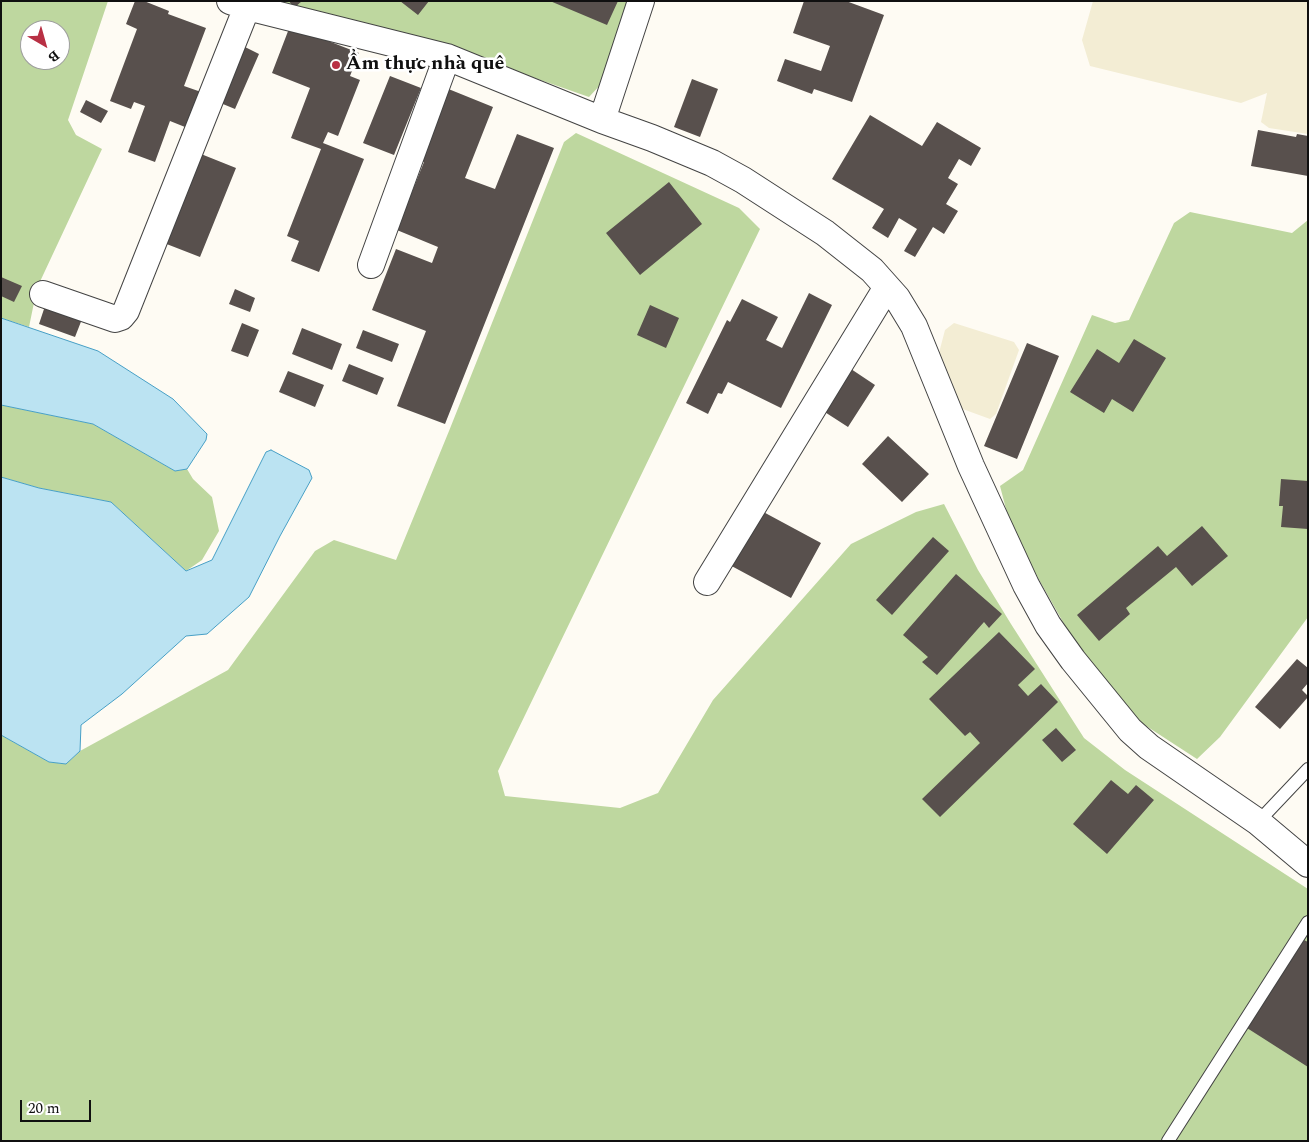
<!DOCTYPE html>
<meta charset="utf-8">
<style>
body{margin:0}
#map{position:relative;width:1309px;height:1142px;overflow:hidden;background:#fefbf3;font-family:Spectral,serif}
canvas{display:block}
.frame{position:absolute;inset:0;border:2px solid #101010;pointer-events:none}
.north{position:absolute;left:20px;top:20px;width:50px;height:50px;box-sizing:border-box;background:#fff;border:1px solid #9f9f9f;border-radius:50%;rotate:142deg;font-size:14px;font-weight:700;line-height:20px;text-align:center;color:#101010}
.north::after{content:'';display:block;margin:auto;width:18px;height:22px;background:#b83044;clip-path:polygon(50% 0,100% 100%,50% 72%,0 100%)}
.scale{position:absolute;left:20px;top:1100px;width:71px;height:22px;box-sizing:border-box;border:2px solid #101010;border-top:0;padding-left:6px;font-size:15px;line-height:18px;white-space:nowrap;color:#101010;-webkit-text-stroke:4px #fff;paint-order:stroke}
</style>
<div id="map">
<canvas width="1309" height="1142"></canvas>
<div class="frame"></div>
<div class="north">B</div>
<div class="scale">20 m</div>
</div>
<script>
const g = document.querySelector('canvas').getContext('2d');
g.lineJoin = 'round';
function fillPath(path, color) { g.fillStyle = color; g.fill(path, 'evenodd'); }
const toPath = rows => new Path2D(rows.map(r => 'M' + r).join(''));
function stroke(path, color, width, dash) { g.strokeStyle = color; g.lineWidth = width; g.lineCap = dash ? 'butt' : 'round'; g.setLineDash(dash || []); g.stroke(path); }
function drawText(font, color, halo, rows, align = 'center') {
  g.font = font + ' Spectral,serif'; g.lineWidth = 5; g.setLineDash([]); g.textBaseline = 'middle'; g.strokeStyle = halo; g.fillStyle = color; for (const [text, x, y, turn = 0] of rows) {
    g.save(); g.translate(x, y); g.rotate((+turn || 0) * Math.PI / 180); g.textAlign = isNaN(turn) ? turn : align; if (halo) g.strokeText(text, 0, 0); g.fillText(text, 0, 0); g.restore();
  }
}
fillPath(toPath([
 [1093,1,1308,1,1308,134,1269,128,1261,122,1267,93,1241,103,1090,66,1082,40],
 [954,323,1014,342,1019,350,996,414,990,419,949,404,935,368,945,330]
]), '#f3edd4');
fillPath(toPath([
 [1,1,108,1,68,120,76,135,102,149,37,288,29,327,1,318],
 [30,30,60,30,60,60,30,60],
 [264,1,630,1,603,82,589,97,455,50],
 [576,133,739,208,760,229,498,771,505,796,620,808,658,793,713,700,851,544,916,512,944,504,978,570,1011,624,1084,738,1125,770,1308,889,1308,1141,1,1141,1,735,49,762,66,764,80,751,228,670,315,551,334,540,396,560,449,431,564,142],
 [1190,212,1292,233,1308,220,1308,617,1220,737,1197,759,1137,720,1080,652,1012,532,1000,486,1023,470,1092,315,1115,323,1129,320,1174,223],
 [1,405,93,424,175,471,187,469,193,479,212,497,219,531,202,560,186,571,111,502,39,488,1,477]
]), '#bed79f');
const water = toPath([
 [1,318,98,351,173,399,207,434,206,440,187,469,175,471,93,424,1,405,1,318],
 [271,450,309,470,312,478,280,536,249,597,207,634,186,636,122,694,81,725,80,751,66,764,49,762,1,735,1,477,39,488,111,502,186,571,212,560,266,452,271,450]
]);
fillPath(water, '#bbe3f2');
stroke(water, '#479fc5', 1);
fillPath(toPath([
 [135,1,144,1,169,11,168,14,206,28,184,86,204,93,190,129,170,121,155,162,128,152,145,106,134,102,131,109,110,101,137,29,126,24],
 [289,1,302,1,294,8],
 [400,1,429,1,418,15],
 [550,1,618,1,607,25],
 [804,1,846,1,884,15,852,102,814,89,812,94,777,81,785,59,821,71,830,46,793,33],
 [290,26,359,53,350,76,360,80,338,136,328,132,323,143,364,159,319,272,291,261,299,241,287,236,321,149,291,138,310,88,272,73],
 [243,46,259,54,235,109,218,102],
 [390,76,421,88,394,155,363,143],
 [692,79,718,89,700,137,674,127],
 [446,88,493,107,465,178,495,189,517,134,554,148,445,424,397,406,426,331,372,310,396,249,432,263,438,247,392,228,403,214,424,162,418,160],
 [86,100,108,111,101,123,80,112],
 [870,115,922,146,937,122,981,148,971,166,959,159,948,178,958,184,946,204,958,211,944,234,933,227,915,257,904,251,917,229,899,218,888,238,872,228,884,209,832,179],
 [1258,130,1296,137,1297,134,1308,136,1308,176,1251,166],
 [201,154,236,168,200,257,164,243],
 [669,182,702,224,640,275,606,233],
 [1,277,22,286,14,302,1,296],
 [235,289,255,298,250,312,229,304],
 [809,293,832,305,781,408,728,382,722,394,718,393,708,414,686,403,727,320,730,322,742,299,778,317,766,340,782,348],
 [47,300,84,314,75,337,39,324],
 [650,305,679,318,666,348,637,335],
 [242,323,259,330,248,357,231,351],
 [302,328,342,344,332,370,292,354],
 [363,330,399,344,392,362,356,348],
 [1134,339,1166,358,1133,412,1112,399,1104,413,1070,392,1097,349,1119,363],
 [1027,343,1059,356,1017,459,984,446],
 [349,364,384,378,377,395,342,381],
 [845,365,875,385,848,427,817,407],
 [288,371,324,385,315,407,279,392],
 [888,436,929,474,902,502,862,464],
 [1281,479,1308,481,1308,529,1281,527,1283,506,1279,506],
 [756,508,821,543,791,598,726,563],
 [1202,526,1228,556,1192,586,1176,567,1126,608,1130,614,1099,641,1077,615,1158,546,1167,556],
 [933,537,949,551,892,615,876,600],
 [956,574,1002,614,989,628,984,622,937,675,922,662,928,657,903,635],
 [999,632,1035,669,1018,685,1028,696,1041,684,1058,702,940,817,922,799,980,743,970,732,965,736,929,699],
 [1297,659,1308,668,1308,683,1302,690,1308,696,1308,697,1280,729,1255,707],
 [1056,728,1076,750,1062,762,1042,740],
 [1111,780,1128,794,1136,785,1154,800,1107,854,1073,824],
 [1304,940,1308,942,1308,1067,1247,1028]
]), '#58504d');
const service = toPath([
 [1258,822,1308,769],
 [1168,1141,1308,922]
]);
const minor = toPath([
 [230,1,247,7,447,57,602,120,652,138,712,163,743,180,825,233,872,270,897,298,914,326,971,466,1026,585,1048,625,1073,660,1130,730,1149,747,1258,822,1308,864],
 [602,120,641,1],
 [371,265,447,57],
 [43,294,115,319,121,317,126,311,247,7],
 [707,582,887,287]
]);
stroke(service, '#434343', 14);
stroke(minor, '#434343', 28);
stroke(service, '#fff', 12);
stroke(minor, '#fff', 26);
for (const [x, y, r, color] of [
 [336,65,5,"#b83044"]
]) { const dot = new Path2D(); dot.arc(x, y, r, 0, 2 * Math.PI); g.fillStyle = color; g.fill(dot); stroke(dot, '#fff', 2); }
drawText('bold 20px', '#101010', '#fff', [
 ["Ẩm thực nhà quê",346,65]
], 'left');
</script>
